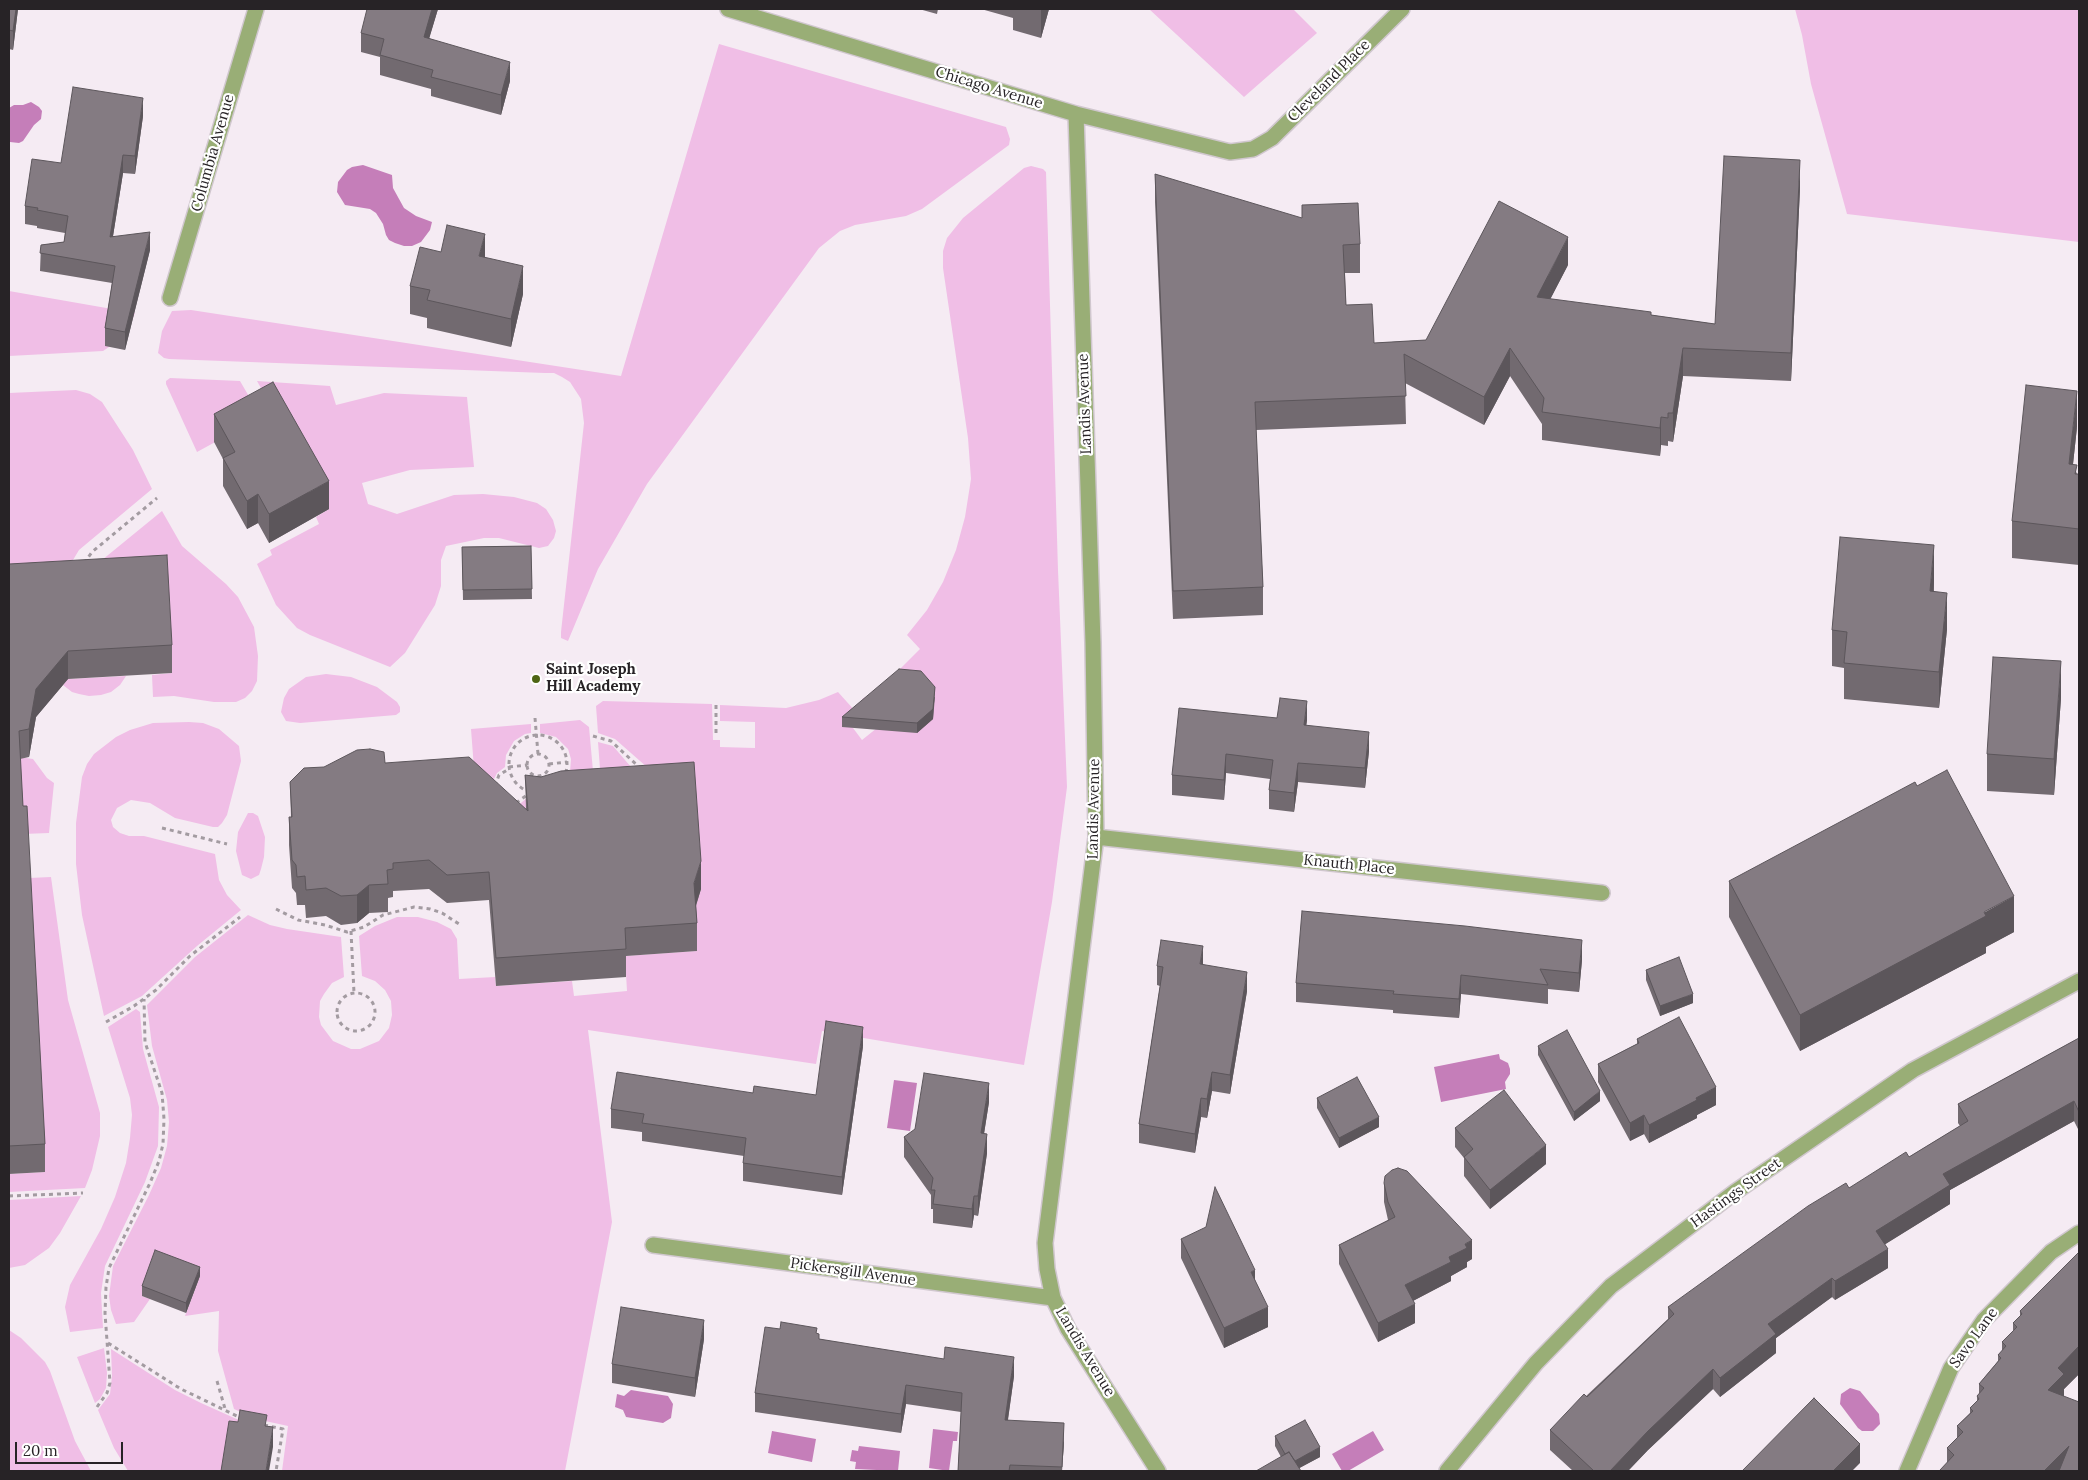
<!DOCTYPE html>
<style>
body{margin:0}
#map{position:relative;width:2088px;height:1480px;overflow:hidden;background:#f5ebf3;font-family:Lora,serif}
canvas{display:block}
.frame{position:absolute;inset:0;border:10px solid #272326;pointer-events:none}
.scale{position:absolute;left:15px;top:1442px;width:108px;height:22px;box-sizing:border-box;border:2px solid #272326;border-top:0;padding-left:6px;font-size:15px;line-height:18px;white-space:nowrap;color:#272326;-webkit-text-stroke:4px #fff;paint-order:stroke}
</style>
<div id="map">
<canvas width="2088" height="1480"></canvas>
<div class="frame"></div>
<div class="scale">20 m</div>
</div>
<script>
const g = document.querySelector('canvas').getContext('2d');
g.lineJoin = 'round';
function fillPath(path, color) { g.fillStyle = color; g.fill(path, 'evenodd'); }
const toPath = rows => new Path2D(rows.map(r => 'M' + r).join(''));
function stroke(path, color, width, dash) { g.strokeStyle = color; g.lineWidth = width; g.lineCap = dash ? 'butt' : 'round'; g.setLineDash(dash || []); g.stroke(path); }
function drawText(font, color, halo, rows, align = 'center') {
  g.font = font + ' Lora,serif'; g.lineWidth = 4.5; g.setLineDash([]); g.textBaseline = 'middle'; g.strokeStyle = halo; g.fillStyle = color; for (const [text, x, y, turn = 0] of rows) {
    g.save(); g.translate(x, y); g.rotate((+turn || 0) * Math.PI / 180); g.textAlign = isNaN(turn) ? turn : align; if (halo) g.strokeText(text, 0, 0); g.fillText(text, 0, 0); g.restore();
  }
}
fillPath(toPath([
 [1149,9,1293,9,1317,33,1244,97],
 [1795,9,2079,9,2079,242,1847,214,1811,84,1802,35],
 [719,44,1006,127,1010,139,1009,145,922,209,906,216,855,225,840,231,819,248,647,484,598,569,568,641,561,638,561,632,584,423,581,399,570,382,562,377,554,373,545,373,169,359,164,358,158,353,162,331,172,311,191,310,621,376],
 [1031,166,1043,169,1046,172,1058,570,1067,787,1052,902,1024,1065,822,1031,816,1064,588,1030,612,1222,565,1471,282,1471,288,1426,256,1419,234,1409,218,1351,219,1311,185,1316,200,1276,142,1296,150,1299,134,1322,116,1324,111,1310,109,1296,113,1266,149,1195,161,1168,167,1146,169,1122,167,1100,152,1046,147,1005,195,957,248,915,270,925,287,929,341,937,344,977,332,983,324,994,320,1001,319,1017,321,1025,333,1041,351,1049,360,1049,379,1041,389,1028,392,1015,391,1001,385,990,375,981,362,976,359,936,375,926,397,917,418,917,437,922,451,929,457,939,459,979,495,977,496,986,572,981,574,996,627,991,625,956,697,951,694,911,701,889,648,768,615,739,598,733,596,706,603,701,712,704,713,740,720,740,720,747,755,748,755,722,720,721,720,705,786,708,819,700,838,692,856,712,847,720,862,740,882,724,862,699,880,689,920,649,907,635,927,610,943,582,956,550,965,517,971,479,968,438,943,268,943,251,947,238,963,218,1024,168],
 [9,291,135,313,131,323,118,341,103,351,9,356],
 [170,378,240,381,261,417,197,452,166,384,166,381],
 [257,381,330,386,336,405,384,393,467,397,474,467,410,470,362,483,368,504,397,514,454,495,483,494,514,497,537,503,546,509,553,520,556,531,554,538,548,546,539,548,499,538,484,538,446,546,441,560,441,586,435,605,405,653,390,667,310,635,297,628,276,605,257,564,272,555,270,550,319,524,316,517,329,509],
 [76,390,90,394,102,402,133,450,152,489,79,550,70,565,9,592,9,393],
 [162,511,182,546,226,584,238,597,254,627,258,656,257,681,252,691,245,698,236,702,214,702,174,696,153,697,152,675,172,673,102,560],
 [326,674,351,677,377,687,397,702,400,707,400,712,396,715,300,723,286,721,281,712,284,698,289,689,306,677],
 [126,676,120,685,111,692,101,695,89,696,79,694,72,692,63,685,68,679],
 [580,720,589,727,599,837,570,772,571,759,568,749,556,737,540,733,540,724],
 [189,722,203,723,219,729,239,746,241,761,227,815,222,823,218,827,213,827,175,818,150,803,131,800,117,808,111,820,113,827,120,833,129,836,144,836,215,854,219,880,227,895,241,910,197,946,142,996,104,1016,82,915,76,864,76,823,82,777,87,764,94,754,116,737,130,730,153,723],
 [531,724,531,733,525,734,514,741,506,755,505,767,497,773,492,783,516,807,527,798,527,828,474,768,471,729],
 [598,742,613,746,631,767,602,796],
 [19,757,33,759,47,778,54,783,49,833,23,834],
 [248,813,253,813,258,816,265,837,264,857,261,869,259,875,251,879,242,875,236,851,238,832],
 [51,877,68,1000,100,1113,100,1136,92,1170,85,1188,9,1192,9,1174,45,1172,29,878],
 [136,1009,140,1012,143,1049,159,1107,158,1146,145,1182,105,1266,101,1293,103,1328,70,1332,65,1307,70,1285,101,1229,115,1197,126,1163,130,1138,132,1115,130,1098,108,1027],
 [81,1196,60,1233,49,1248,25,1265,9,1268,9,1200],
 [9,1330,21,1338,45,1362,50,1371,75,1441,91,1471,9,1471],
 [104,1348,107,1373,106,1388,100,1399,95,1403,77,1357],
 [111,1349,175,1390,201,1403,241,1421,224,1471,128,1471,114,1448,98,1410,110,1394,112,1376]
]), '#f0bee6');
fillPath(toPath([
 [31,102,39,107,42,111,41,119,34,125,23,141,19,143,10,142,9,108,14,105,23,105],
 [363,165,392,175,393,188,404,208,416,216,432,222,430,230,421,242,412,246,404,246,395,243,389,240,386,235,383,224,376,213,370,209,345,205,337,192,338,182,347,170,352,167],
 [1499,1054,1500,1059,1508,1063,1510,1069,1510,1074,1505,1082,1506,1089,1441,1102,1434,1067],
 [894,1080,917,1083,910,1131,887,1128],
 [1850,1388,1860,1391,1879,1414,1880,1424,1873,1431,1862,1431,1858,1428,1840,1404,1841,1394],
 [631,1390,668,1396,673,1404,671,1418,663,1423,626,1417,623,1410,615,1407,617,1394,624,1396],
 [933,1429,958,1432,957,1441,953,1441,949,1471,929,1468],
 [772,1431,816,1439,812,1462,768,1453],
 [1373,1431,1384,1450,1348,1471,1342,1471,1332,1454],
 [859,1446,900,1451,898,1471,855,1469,856,1462,850,1461,852,1450,858,1451]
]), '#c57eb9');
const minor = toPath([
 [728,9,1076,114,1230,152,1253,149,1272,138,1402,9],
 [1076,114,1093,643,1096,837,1045,1243,1047,1269,1053,1298,1068,1329,1158,1471],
 [170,298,256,9],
 [1096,837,1602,893],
 [653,1245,1053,1298],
 [1447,1471,1536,1363,1611,1286,1735,1192,1913,1070,2079,981],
 [1907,1471,1951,1368,1984,1320,2051,1252,2079,1233]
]);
stroke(minor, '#d0c7ce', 18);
stroke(toPath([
 [84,563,92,552,157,498],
 [716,705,716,737],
 [535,718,538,754],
 '509 764a29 29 0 1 1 58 0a29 29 0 1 1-58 0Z',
 [593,736,611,741,639,767],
 '527 765a11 11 0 1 1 22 0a11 11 0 1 1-22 0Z',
 [549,764,567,762],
 [509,767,527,765],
 [495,786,499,775,509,769],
 [516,803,527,795],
 [162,828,227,844],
 [276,909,298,920,325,925,347,932,364,927,383,915,414,907,430,909,442,913,459,924],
 [351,931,354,993],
 '337 1012a19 19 0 1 1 38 0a19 19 0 1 1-38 0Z',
 [106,1022,134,1006,156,990,190,956,240,917],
 [9,1196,83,1193],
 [108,1343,181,1389,241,1418],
 [217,1381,226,1412],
 [97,1407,107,1393,110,1383,105,1313,106,1287,109,1268,150,1183,159,1161,163,1144,164,1119,162,1093,145,1042,144,999],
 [264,1425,283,1429,276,1471]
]), '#a39ba1', 3, [4, 4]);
stroke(minor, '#99ae76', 15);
fillPath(toPath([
 [9,9,18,9,13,50,9,49],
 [438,9,429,38,510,81,501,115,431,96,431,89,380,75,380,57,361,52,361,33],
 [919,9,938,9,937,14],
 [981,9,1049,9,1041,38,1013,30,1013,18],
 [143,116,135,174,123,173,113,236,150,250,125,350,105,346,105,328,112,283,40,271,41,245,64,242,65,233,37,228,37,226,25,224,25,206,61,163],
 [1155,174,1360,244,1360,273,1345,273,1346,305,1374,343,1426,340,1568,265,1550,299,1651,315,1715,324,1800,188,1791,381,1683,376,1673,442,1668,441,1668,446,1661,445,1660,456,1542,440,1542,424,1510,376,1484,425,1405,383,1406,424,1256,430,1263,587,1263,615,1173,619,1155,202],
 [441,252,485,257,523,294,511,347,427,328,427,318,410,314,410,286],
 [214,414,329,509,269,543,258,523,247,529,223,486,223,459,214,442],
 [2077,427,2073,464,2077,474,2079,474,2079,565,2012,558,2012,521],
 [531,546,532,599,463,600,462,547],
 [9,564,172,645,172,673,68,679,36,717,29,757,20,759,45,1144,45,1172,9,1174],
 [1934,582,1934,591,1947,629,1939,708,1844,699,1844,668,1832,666,1832,630],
 [935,697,933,719,917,733,842,727,842,717],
 [2061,698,2054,795,1987,791,1987,754],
 [1277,718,1307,720,1306,725,1369,751,1365,788,1298,782,1294,812,1269,809,1269,790,1270,779,1226,773,1224,800,1172,795,1172,775],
 [385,763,526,809,525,775,701,889,696,906,697,923,697,951,626,956,626,977,496,986,489,900,447,903,429,889,393,891,393,897,388,898,388,912,369,913,357,923,341,925,326,916,306,918,305,905,297,905,296,893,292,888,289,845,289,817,291,817,290,782,324,767],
 [1729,881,2014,932,1986,947,1986,953,1800,1051,1729,917],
 [1582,960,1579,992,1548,989,1548,1004,1461,994,1459,1018,1393,1013,1393,1010,1296,1002,1296,983],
 [1203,965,1247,991,1230,1094,1212,1091,1207,1118,1201,1117,1195,1153,1139,1143,1139,1124,1160,986,1157,985,1157,966],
 [1646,970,1693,1003,1660,1016,1646,980],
 [2079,1038,2079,1131,2074,1121,1950,1190,1950,1204,1885,1244,1888,1268,1835,1300,1832,1297,1776,1338,1776,1353,1720,1397,1713,1389,1648,1450,1628,1471,1573,1471,1550,1450,1550,1430,1668,1319,1668,1307,1849,1188,1909,1157,1960,1126,1958,1123,1958,1104],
 [1637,1039,1716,1105,1697,1115,1697,1118,1649,1143,1644,1134,1630,1141,1598,1082,1598,1064,1637,1044],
 [863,1046,842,1195,743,1181,743,1163,744,1156,642,1141,642,1132,611,1128,611,1109,753,1093,816,1095],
 [1538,1046,1600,1101,1574,1121,1538,1055],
 [1317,1098,1379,1127,1339,1148,1317,1108],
 [989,1102,984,1134,987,1153,978,1216,974,1215,972,1228,933,1223,933,1209,931,1209,931,1195,904,1157,904,1137],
 [1455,1128,1546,1164,1490,1209,1464,1176,1464,1158,1455,1147],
 [1384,1183,1472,1259,1467,1262,1467,1267,1451,1276,1451,1281,1413,1301,1415,1323,1378,1342,1339,1264,1339,1245,1388,1220,1384,1202],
 [1181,1239,1255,1280,1268,1327,1224,1348,1181,1258],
 [2079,1252,2079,1374,2064,1389,2064,1396,2079,1471,1940,1471,1940,1470,1947,1463,1947,1448,1957,1438,1957,1426,1970,1413,1970,1408,1977,1402,1977,1396,1979,1394,1979,1384,1998,1361,1998,1355,2002,1351,2002,1342,2013,1331,2013,1323,2020,1317,2020,1311],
 [200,1276,186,1313,142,1296,142,1286],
 [780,1329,817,1334,819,1339,1014,1376,1008,1420,1064,1442,1062,1471,958,1471,961,1412,906,1404,901,1433,755,1412,755,1393],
 [704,1339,695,1397,612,1383,612,1364],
 [1275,1436,1320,1457,1299,1468,1281,1457,1275,1446]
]), '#726a70');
fillPath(toPath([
 [16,9,18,9,13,50,13,31],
 [432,9,438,9,424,56,424,37],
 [1041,9,1049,9,1041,38],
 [510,62,510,81,501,115,501,95],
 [143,98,143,116,135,174,135,156],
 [123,155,123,173,110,255,110,237],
 [1800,160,1800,188,1791,381,1791,353],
 [150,232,150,250,125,350,125,332],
 [485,234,485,262,479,256],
 [1568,237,1568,265,1537,325,1537,297],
 [523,266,523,294,511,347,511,319],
 [1510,348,1510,376,1484,425,1484,397],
 [1683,348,1683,376,1673,442,1673,413],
 [2077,391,2077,427,2069,501,2069,464],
 [1661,417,1661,445,1660,456,1660,428],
 [329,481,329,509,269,543,269,514],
 [258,494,258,523,247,529,247,501],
 [1934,545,1934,582,1930,628,1930,591],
 [1947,593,1947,629,1939,708,1939,672],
 [68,651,68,679,36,717,29,757,29,729,36,689],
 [2061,661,2061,698,2054,795,2054,759],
 [935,687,933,719,917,733,917,723],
 [1307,701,1307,720,1304,744,1304,725],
 [1369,732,1369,751,1365,788,1365,768],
 [1226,754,1226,773,1224,800,1224,780],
 [1298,763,1298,782,1294,812,1294,793],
 [701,861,701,889,694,911,694,883],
 [369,885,369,913,357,923,357,895],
 [2014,896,2014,932,1986,947,1986,953,1800,1051,1800,1015],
 [1582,940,1582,960,1579,992,1579,973],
 [1203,946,1203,965,1200,964],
 [1247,972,1247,991,1230,1094,1230,1075],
 [1461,975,1461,994,1459,1018,1459,999],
 [1693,994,1693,1003,1660,1016,1660,1006],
 [863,1027,863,1046,842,1195,842,1177],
 [1212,1072,1212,1091,1207,1118,1207,1099],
 [989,1083,989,1102,981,1152,981,1133],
 [1716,1087,1716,1105,1697,1115,1697,1118,1649,1143,1649,1125,1696,1098],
 [1600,1091,1600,1101,1574,1121,1574,1112],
 [1201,1098,1201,1117,1195,1153,1195,1134],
 [2074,1101,2074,1121,1950,1190,1950,1204,1876,1250,1876,1231,1943,1174],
 [1644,1115,1644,1134,1630,1141,1630,1123],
 [1379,1117,1379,1127,1339,1148,1339,1138],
 [987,1134,987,1153,978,1216,978,1196],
 [1546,1145,1546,1164,1490,1209,1490,1190],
 [974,1196,974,1215,972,1228,972,1209],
 [1472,1240,1472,1259,1467,1262,1467,1267,1451,1276,1451,1281,1405,1305,1405,1285,1449,1257,1465,1244],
 [1888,1249,1888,1268,1835,1300,1835,1281],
 [200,1267,200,1276,186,1313,186,1303],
 [1255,1270,1255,1289,1251,1272],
 [1832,1278,1832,1297,1776,1338,1776,1353,1720,1397,1720,1378,1768,1324],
 [1415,1304,1415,1323,1378,1342,1378,1323],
 [1268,1307,1268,1327,1224,1348,1224,1328],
 [704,1320,704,1339,695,1397,695,1378],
 [2079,1346,2079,1374,2064,1389,2064,1402,2048,1390,2058,1368],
 [1014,1357,1014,1376,1005,1439,1005,1420],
 [1713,1369,1713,1389,1648,1450,1628,1471,1610,1471,1648,1431],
 [906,1385,906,1404,901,1433,901,1414],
 [1064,1423,1064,1442,1062,1471],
 [273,1427,273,1447,269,1471,266,1471],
 [1860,1444,1860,1463,1852,1471,1833,1471],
 [2069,1446,2069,1471,2044,1471],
 [1320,1447,1320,1457,1294,1471,1291,1463]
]), '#5c565b');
const building = toPath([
 [9,9,16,9,13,31,9,30,9,9],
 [367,9,432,9,424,37,510,62,501,95,431,77,433,70,380,55,384,39,361,33,367,9],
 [73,87,143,98,135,156,123,155,110,237,150,232,125,332,105,328,115,266,40,253,41,245,64,242,68,216,37,210,38,208,25,206,32,159,61,163,73,87],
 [1724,156,1800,160,1791,353,1683,348,1673,413,1668,413,1668,418,1661,417,1660,428,1542,412,1544,398,1510,348,1484,397,1404,354,1406,396,1255,402,1263,587,1173,591,1155,174,1302,218,1302,205,1358,203,1360,244,1343,245,1346,305,1372,304,1374,343,1426,340,1499,201,1568,237,1537,297,1651,312,1651,315,1715,324,1724,156],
 [447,225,485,234,479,256,523,266,511,319,427,300,430,290,410,286,420,247,441,252,447,225],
 [273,382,329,481,269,514,258,494,247,501,223,458,235,452,214,414,273,382],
 [2026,385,2077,391,2069,464,2077,465,2075,474,2079,474,2079,529,2012,521,2026,385],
 [1840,537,1934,545,1930,591,1947,593,1939,672,1844,663,1847,632,1832,630,1840,537],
 [531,546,532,589,463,590,462,547,531,546],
 [167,555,172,645,68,651,36,689,29,729,19,731,23,806,27,806,45,1144,9,1146,9,564,167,555],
 [1993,657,2061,661,2054,759,1987,754,1993,657],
 [899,669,921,671,935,687,933,709,917,723,842,717,899,669],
 [1280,698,1307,701,1304,725,1369,732,1365,768,1298,763,1294,793,1269,790,1273,760,1226,754,1224,780,1172,775,1179,708,1277,718,1280,698],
 [370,749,384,752,385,763,469,757,528,811,525,775,541,777,561,771,694,762,701,861,694,883,697,923,625,928,626,949,496,958,489,872,447,875,429,860,393,863,393,869,387,870,388,884,369,885,357,895,341,896,326,888,306,890,305,876,297,877,296,865,292,860,289,817,292,817,290,782,304,768,324,767,357,750,370,749],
 [1947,770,2014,896,1984,912,1986,916,1800,1015,1729,881,1915,782,1917,786,1947,770],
 [1302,911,1465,926,1582,940,1579,973,1540,969,1548,985,1461,975,1459,999,1393,994,1394,991,1296,983,1302,911],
 [1161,940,1203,946,1200,964,1247,972,1230,1075,1212,1072,1207,1099,1201,1098,1195,1134,1139,1124,1163,967,1157,966,1161,940],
 [1679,957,1693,994,1660,1006,1646,970,1679,957],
 [1679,1017,1716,1087,1696,1098,1697,1100,1649,1125,1644,1115,1630,1123,1598,1064,1639,1043,1637,1039,1679,1017],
 [826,1021,863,1027,842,1177,743,1163,746,1138,642,1123,644,1114,611,1109,617,1072,753,1093,754,1086,816,1095,826,1021],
 [1567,1030,1600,1091,1574,1112,1538,1046,1567,1030],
 [2079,1038,2079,1112,2074,1101,1943,1174,1950,1185,1876,1231,1888,1249,1835,1281,1832,1278,1768,1324,1776,1334,1720,1378,1713,1369,1648,1431,1610,1471,1594,1471,1550,1430,1584,1394,1587,1397,1674,1314,1668,1307,1808,1206,1846,1183,1849,1188,1906,1152,1909,1157,1968,1121,1958,1104,2079,1038],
 [924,1073,989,1083,981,1133,987,1134,978,1196,974,1196,972,1209,933,1204,935,1190,931,1190,933,1178,904,1137,915,1129,924,1073],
 [1357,1077,1379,1117,1339,1138,1317,1098,1357,1077],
 [1504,1090,1546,1145,1490,1190,1464,1157,1473,1149,1455,1128,1504,1090],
 [1398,1168,1407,1171,1472,1240,1465,1244,1467,1248,1449,1257,1451,1262,1405,1285,1415,1304,1378,1323,1339,1245,1395,1217,1388,1202,1384,1183,1385,1176,1392,1170,1398,1168],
 [1215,1187,1255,1270,1251,1272,1268,1307,1224,1328,1181,1239,1206,1227,1215,1187],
 [155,1250,200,1267,186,1303,142,1286,155,1250],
 [2079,1252,2079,1346,2058,1368,2064,1374,2048,1390,2079,1402,2079,1471,2059,1471,2069,1446,2044,1471,1941,1471,1940,1470,1954,1455,1947,1448,1963,1432,1957,1426,1973,1411,1970,1408,1979,1399,1977,1396,1984,1388,1979,1384,2001,1358,1998,1355,2006,1346,2002,1342,2017,1327,2013,1323,2022,1314,2020,1311,2079,1252],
 [621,1307,704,1320,695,1378,612,1364,621,1307],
 [781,1322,817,1328,816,1333,819,1334,819,1339,944,1359,945,1347,1014,1357,1005,1420,1064,1423,1062,1467,1010,1465,1009,1471,958,1471,962,1393,906,1385,901,1414,755,1393,765,1327,780,1329,781,1322],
 [1814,1398,1860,1444,1833,1471,1742,1471,1814,1398],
 [240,1410,267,1415,265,1426,273,1427,266,1471,221,1471,229,1421,238,1422,240,1410],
 [1305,1420,1320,1447,1295,1461,1289,1452,1285,1454,1275,1436,1305,1420],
 [1289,1452,1301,1471,1256,1471,1289,1452]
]);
fillPath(building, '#847b82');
stroke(building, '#5c565b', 1);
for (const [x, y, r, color] of [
 [536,679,5,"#4e6514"]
]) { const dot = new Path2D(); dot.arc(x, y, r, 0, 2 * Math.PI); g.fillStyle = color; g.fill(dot); stroke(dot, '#fff', 2); }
drawText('15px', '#272326', '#fff', [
 ["Cleveland Place",1329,81,-45],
 ["Chicago Avenue",989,88,17],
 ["Columbia Avenue",213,153,-74],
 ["Landis Avenue",1085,404,-92],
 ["Landis Avenue",1094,809,-89],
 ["Knauth Place",1349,865,6],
 ["Hastings Street",1736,1193,-36],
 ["Pickersgill Avenue",853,1272,8],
 ["Savo Lane",1974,1338,-54],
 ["Landis Avenue",1085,1352,59]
]);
drawText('bold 15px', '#272326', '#fff', [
 ["Saint Joseph",546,670],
 ["Hill Academy",546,687]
], 'left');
</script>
